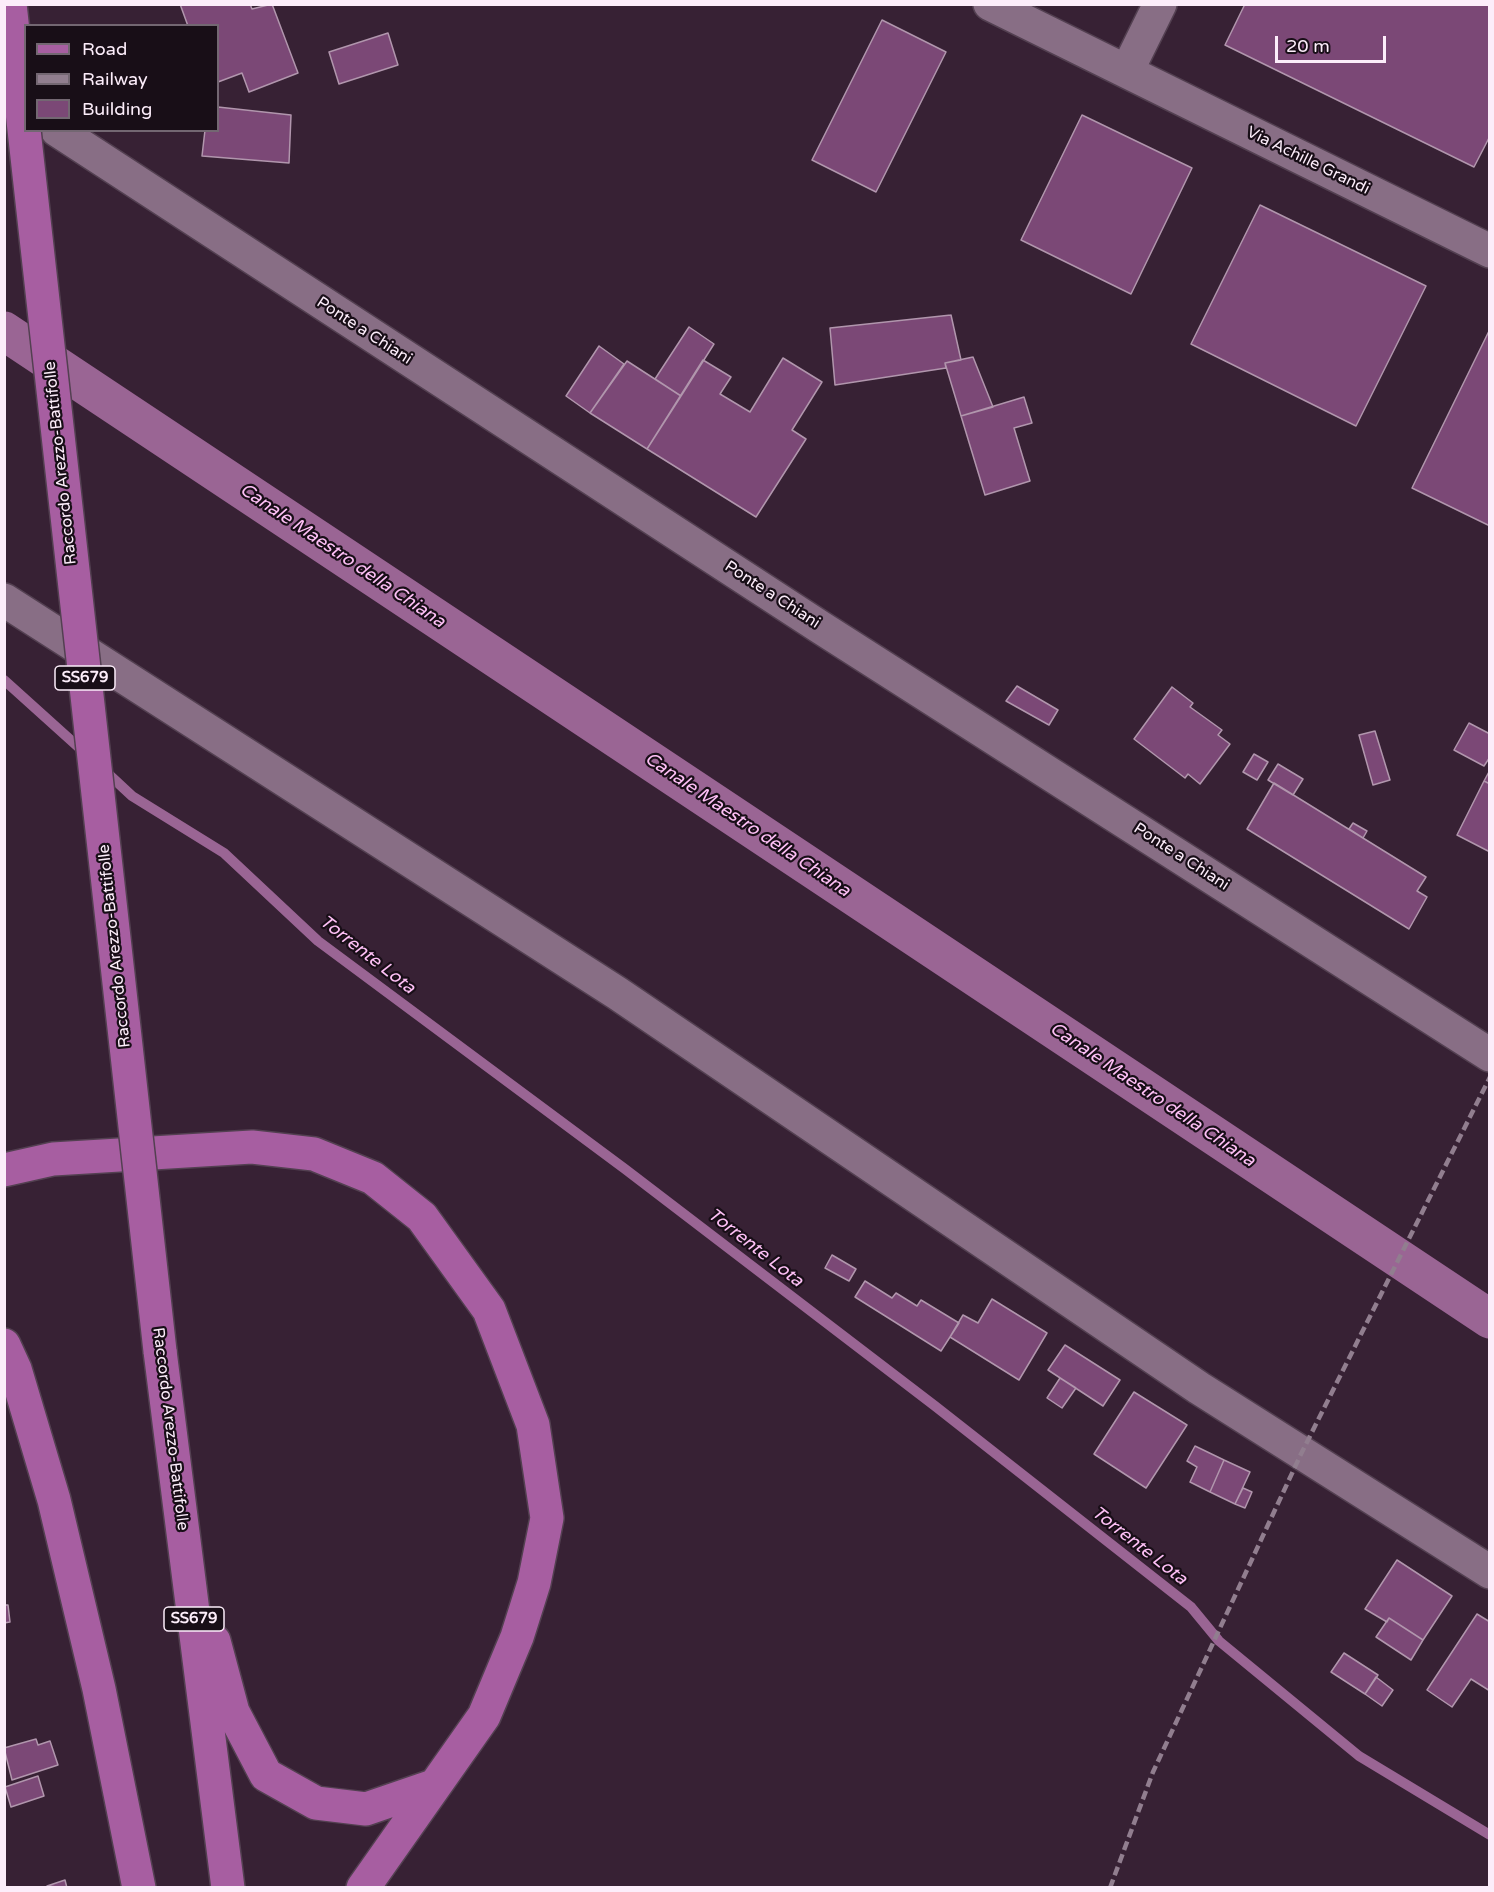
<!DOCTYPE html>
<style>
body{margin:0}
#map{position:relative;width:1494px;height:1892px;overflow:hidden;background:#372134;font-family:"Varela Round",sans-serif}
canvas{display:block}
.frame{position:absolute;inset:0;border:6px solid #fcedfa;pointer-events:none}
.legend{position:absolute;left:24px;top:24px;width:195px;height:108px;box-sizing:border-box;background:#180e17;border:2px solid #736772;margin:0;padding:8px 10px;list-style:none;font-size:18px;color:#fcedfa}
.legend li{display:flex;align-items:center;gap:12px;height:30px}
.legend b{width:30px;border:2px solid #736772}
.scale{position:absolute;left:1275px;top:36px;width:111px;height:27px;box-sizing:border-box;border:3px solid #fcedfa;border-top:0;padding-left:8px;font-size:18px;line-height:21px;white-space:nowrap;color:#fcedfa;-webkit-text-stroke:4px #180e17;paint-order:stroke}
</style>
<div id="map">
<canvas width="1494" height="1892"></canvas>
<div class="frame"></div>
<ul class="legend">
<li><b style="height:8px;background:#a75ea1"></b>Road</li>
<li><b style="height:8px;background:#917e8f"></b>Railway</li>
<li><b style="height:16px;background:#7b4876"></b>Building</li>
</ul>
<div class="scale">20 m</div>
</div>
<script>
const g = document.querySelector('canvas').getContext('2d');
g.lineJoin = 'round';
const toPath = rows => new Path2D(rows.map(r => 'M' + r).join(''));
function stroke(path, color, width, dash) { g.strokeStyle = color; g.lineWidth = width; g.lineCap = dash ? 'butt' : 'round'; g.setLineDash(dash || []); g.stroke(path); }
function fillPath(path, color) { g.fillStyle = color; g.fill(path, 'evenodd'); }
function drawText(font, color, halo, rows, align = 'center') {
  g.font = font + ' "Varela Round",sans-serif'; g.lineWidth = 4.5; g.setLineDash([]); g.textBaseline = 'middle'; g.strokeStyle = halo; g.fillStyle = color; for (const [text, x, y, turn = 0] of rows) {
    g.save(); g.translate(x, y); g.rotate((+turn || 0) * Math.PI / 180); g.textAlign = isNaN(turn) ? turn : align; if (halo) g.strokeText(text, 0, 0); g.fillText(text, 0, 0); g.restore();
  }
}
stroke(toPath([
 [4,680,85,753],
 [103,769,132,796,224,853,318,941,625,1169,935,1406,1191,1607,1219,1641,1359,1756,1490,1835]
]), '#9a6594', 10);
stroke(toPath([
 [4,331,1490,1319]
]), '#9a6594', 39);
const building = toPath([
 [180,4,250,4,252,9,272,4,298,73,249,92,242,73,218,82,218,26,188,26,180,4],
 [1245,4,1490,4,1490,136,1474,167,1225,45,1245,4],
 [882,20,946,52,876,192,812,160,882,20],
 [388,33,398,65,339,84,329,52,388,33],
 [218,107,291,115,289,163,202,156,205,130,218,130,218,107],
 [1082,115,1192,168,1131,294,1021,240,1082,115],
 [1260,205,1426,286,1356,426,1191,344,1260,205],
 [951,315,961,360,945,363,946,368,835,385,830,328,951,315],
 [689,327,714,344,681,396,655,379,689,327],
 [1490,329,1490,526,1412,488,1490,329],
 [599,346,624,364,590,413,566,396,599,346],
 [973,357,993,407,961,416,945,363,973,357],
 [783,358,822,382,792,430,806,439,756,517,647,449,703,360,731,377,720,394,750,412,783,358],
 [627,361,681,396,647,449,590,413,627,361],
 [1024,397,1032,423,1014,428,1030,481,985,495,961,416,1024,397],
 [1017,686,1058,710,1049,725,1006,701,1017,686],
 [1172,687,1193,703,1190,707,1222,730,1218,735,1230,744,1200,784,1188,774,1185,778,1134,739,1172,687],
 [1469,723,1490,734,1490,757,1484,766,1454,750,1469,723],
 [1375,731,1390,780,1373,785,1359,735,1375,731],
 [1254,754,1268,762,1257,780,1243,772,1254,754],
 [1278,764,1303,779,1293,795,1268,780,1278,764],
 [1490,770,1490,784,1484,781,1490,770],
 [1484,781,1490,784,1490,852,1457,835,1484,781],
 [1274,783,1426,877,1417,891,1427,897,1409,929,1247,829,1274,783],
 [1353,823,1367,831,1363,838,1349,829,1353,823],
 [832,1255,856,1269,849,1281,825,1268,832,1255],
 [865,1281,892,1298,896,1293,917,1306,921,1300,959,1323,941,1351,855,1297,865,1281],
 [992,1299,1047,1333,1019,1380,950,1337,963,1315,978,1323,992,1299],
 [1065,1345,1120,1380,1103,1406,1048,1370,1065,1345],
 [1060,1378,1076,1388,1062,1408,1047,1398,1060,1378],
 [1134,1392,1187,1425,1146,1488,1094,1454,1134,1392],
 [1195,1446,1224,1460,1210,1492,1190,1482,1197,1467,1187,1461,1195,1446],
 [1224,1460,1250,1472,1235,1504,1210,1492,1224,1460],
 [1243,1488,1252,1492,1245,1508,1235,1504,1243,1488],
 [1397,1560,1452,1596,1423,1640,1389,1618,1387,1622,1365,1609,1397,1560],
 [4,1605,8,1605,10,1622,4,1623,4,1605],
 [1477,1614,1490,1622,1490,1691,1471,1679,1452,1707,1427,1690,1477,1614],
 [1389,1618,1423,1640,1411,1660,1376,1637,1389,1618],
 [1344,1653,1378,1675,1365,1694,1331,1672,1344,1653],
 [1376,1677,1393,1690,1382,1706,1365,1694,1376,1677],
 [36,1739,38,1745,50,1741,58,1765,12,1780,4,1748,36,1739],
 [38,1776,44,1796,11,1807,5,1787,38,1776],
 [65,1880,67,1888,47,1886,65,1880]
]);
fillPath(building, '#7b4876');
stroke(building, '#b196ad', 1.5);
const street = toPath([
 [990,4,1490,251],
 [1127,71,1160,4],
 [57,130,820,627,1490,1055],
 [4,600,617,993,1199,1388,1490,1572]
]);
const primary = toPath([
 [4,1170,53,1159,252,1147,314,1154,373,1178,422,1217,489,1310,533,1425,547,1518,534,1583,517,1637,484,1716,363,1888],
 [4,1345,15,1369,54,1500,99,1689,139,1888],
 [160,1351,228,1888],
 [214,1641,233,1712,266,1775,316,1803,366,1809,433,1786]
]);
stroke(street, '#534051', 36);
stroke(primary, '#534051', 36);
stroke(street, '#886e85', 33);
stroke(primary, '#a75ea1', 33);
stroke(toPath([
 [1110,1888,1153,1772,1301,1454,1490,1077]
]), '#917e8f', 4.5, [9, 4.5]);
const primaryBridge = toPath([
 [10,4,160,1351]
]);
stroke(primaryBridge, '#534051', 36, []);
stroke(primaryBridge, '#a75ea1', 33);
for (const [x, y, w] of [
 [85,678,60],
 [194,1619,60]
]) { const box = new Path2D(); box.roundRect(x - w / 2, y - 12, w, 24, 4.5); g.fillStyle = '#180e17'; g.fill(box); stroke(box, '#fcedfa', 1.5); }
drawText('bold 15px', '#fcedfa', null, [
 ["SS679",85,678],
 ["SS679",194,1619]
]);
drawText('16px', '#fcedfa', '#180e17', [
 ["Via Achille Grandi",1308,161,26],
 ["Ponte a Chiani",364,331,33],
 ["Raccordo Arezzo-Battifolle",61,463,-96],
 ["Ponte a Chiani",772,595,33],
 ["Ponte a Chiani",1181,857,33],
 ["Raccordo Arezzo-Battifolle",115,946,-96],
 ["Raccordo Arezzo-Battifolle",170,1429,83]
]);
drawText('italic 18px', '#fec0f6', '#180e17', [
 ["Canale Maestro della Chiana",342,556,34],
 ["Canale Maestro della Chiana",747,825,34],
 ["Torrente Lota",367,955,38],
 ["Canale Maestro della Chiana",1152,1095,34],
 ["Torrente Lota",755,1248,38],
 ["Torrente Lota",1139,1546,38]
]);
</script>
